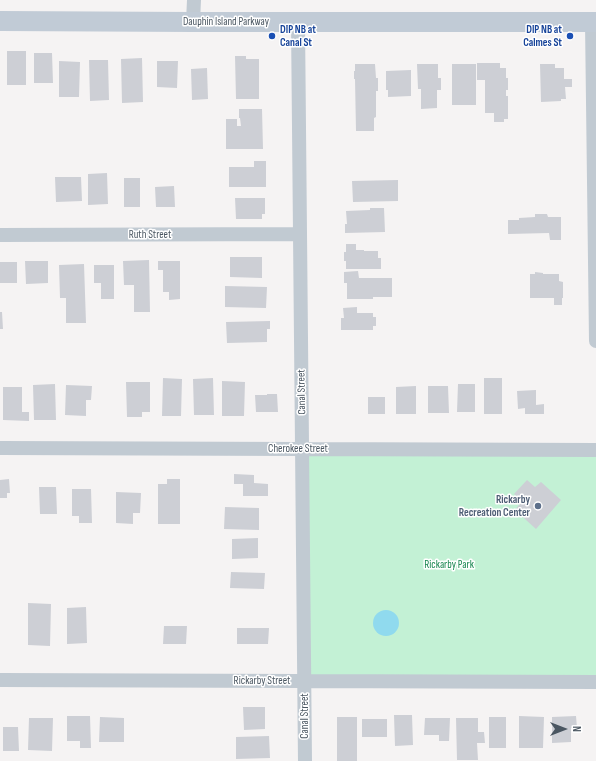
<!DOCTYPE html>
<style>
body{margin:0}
#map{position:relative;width:596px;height:761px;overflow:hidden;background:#f5f3f3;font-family:"Sofia Sans Condensed",sans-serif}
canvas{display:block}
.north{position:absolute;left:544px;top:709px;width:40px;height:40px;-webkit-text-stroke:3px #fff;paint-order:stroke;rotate:90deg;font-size:11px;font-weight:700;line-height:16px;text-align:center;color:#4a5661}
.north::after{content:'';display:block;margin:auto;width:14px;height:18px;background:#4a5661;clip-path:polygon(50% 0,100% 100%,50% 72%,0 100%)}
</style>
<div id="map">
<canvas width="596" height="761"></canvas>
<div class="north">N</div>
</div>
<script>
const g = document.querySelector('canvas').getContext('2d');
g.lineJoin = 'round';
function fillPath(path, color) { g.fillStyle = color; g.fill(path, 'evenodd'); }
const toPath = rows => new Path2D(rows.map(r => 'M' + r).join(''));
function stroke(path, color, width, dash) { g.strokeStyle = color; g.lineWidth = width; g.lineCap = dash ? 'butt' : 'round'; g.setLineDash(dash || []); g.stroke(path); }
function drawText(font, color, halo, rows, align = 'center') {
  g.font = font + ' "Sofia Sans Condensed",sans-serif'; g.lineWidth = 3; g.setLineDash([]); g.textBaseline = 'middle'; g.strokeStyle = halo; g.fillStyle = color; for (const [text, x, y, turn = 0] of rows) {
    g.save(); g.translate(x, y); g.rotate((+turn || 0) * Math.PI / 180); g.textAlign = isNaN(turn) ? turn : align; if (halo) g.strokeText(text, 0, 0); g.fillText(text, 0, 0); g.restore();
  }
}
fillPath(toPath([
 [302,449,596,450,596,682,305,681]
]), '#c3f1d5');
fillPath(toPath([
 '373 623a13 13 0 1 1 26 0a13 13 0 1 1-26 0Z'
]), '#90daee');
fillPath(toPath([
 [7,51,26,51,26,85,7,85],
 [34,53,52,53,53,83,34,83],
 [235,56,246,56,246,59,259,59,259,99,236,99],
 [142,58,143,102,122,103,121,59],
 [89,60,108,60,109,100,90,101],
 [59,61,80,62,79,97,59,97],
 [157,61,178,61,177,88,157,87],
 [477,63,500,63,500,68,506,68,506,78,508,78,508,90,506,90,506,96,508,96,508,119,504,119,504,122,494,122,494,113,485,113,485,80,477,80],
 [355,64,375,64,376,78,378,78,378,91,376,91,376,117,374,118,374,131,356,131,355,79,354,79,354,71,355,71],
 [417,64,438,64,438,78,441,78,441,90,437,90,437,108,421,109,421,89,418,89],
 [452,64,476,64,476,105,452,105],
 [540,64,555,64,555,68,564,68,564,79,572,79,572,87,565,87,566,99,561,99,561,101,541,102],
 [207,68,208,99,192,100,191,69],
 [411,70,411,96,388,97,388,90,386,90,386,71],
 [239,109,262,109,263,149,226,149,226,119,237,119,237,126,241,126,240,118,239,118],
 [254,161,266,161,266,187,229,187,229,167,254,167],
 [107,173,108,204,88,205,88,174],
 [55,177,81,177,82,201,56,202],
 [124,178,140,178,140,207,124,207],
 [398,180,398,201,353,202,352,181],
 [174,186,175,207,156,207,155,187],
 [235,198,265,198,265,214,262,214,262,219,236,219],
 [370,208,384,208,385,232,345,233,345,224,347,224,346,211,370,210],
 [535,214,547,214,548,217,561,217,561,240,550,240,549,233,508,234,508,220,519,220,519,218,535,217],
 [346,244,356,244,356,250,364,250,364,251,378,251,378,258,381,258,381,269,346,269,346,261,344,261,344,252,346,252],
 [230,257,262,257,262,278,230,277],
 [149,260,150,312,134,312,134,285,124,285,123,261],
 [25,261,48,261,48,283,26,284],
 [158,261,180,261,180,299,169,300,169,292,163,292,163,270,158,270],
 [0,262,17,262,17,283,0,283],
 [84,264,86,323,66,323,66,298,60,298,59,265],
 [94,265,114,265,114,299,101,299,101,283,94,283],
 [358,271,359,278,392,278,392,297,373,297,373,299,347,299,347,283,344,283,344,272],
 [535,272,543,273,543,274,559,274,559,281,563,282,563,298,562,298,562,305,554,305,554,298,530,298,530,274,535,274],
 [225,286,267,287,266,308,225,307],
 [357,307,357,313,373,313,373,317,376,317,376,326,373,326,373,330,341,330,341,318,344,318,343,308],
 [0,312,2,312,3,329,0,329],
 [270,321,270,329,267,329,267,342,227,343,226,322],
 [163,378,182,379,181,416,162,416],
 [213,378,214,415,194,415,193,379],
 [484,378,502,378,502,414,484,414],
 [222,381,245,382,244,416,222,416],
 [126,382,150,382,150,412,142,412,142,417,127,417],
 [55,384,56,420,34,420,33,385],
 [458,384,475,384,475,412,457,412],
 [66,385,92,386,91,400,86,400,86,416,65,415],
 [416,386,416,414,396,414,396,387],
 [428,386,448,386,449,413,428,413],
 [3,387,22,387,22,412,29,412,29,421,3,420],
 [536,390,536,405,544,404,544,414,525,414,525,408,518,409,517,391],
 [267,394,277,394,278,412,256,412,255,395,267,395],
 [368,397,385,397,385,414,368,414],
 [234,474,254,475,254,483,268,484,268,496,243,496,243,484,234,484],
 [9,479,10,493,7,493,7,498,0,498,0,480],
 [167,479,180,479,180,524,158,524,158,484,167,484],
 [527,480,535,487,541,482,561,500,536,529,515,510,522,501,514,494],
 [39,487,56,487,57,514,40,514],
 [72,489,91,489,92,523,79,523,79,516,72,516],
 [116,492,141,493,140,513,133,513,133,524,116,523],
 [225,507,259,508,259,530,224,529],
 [258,538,258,558,232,559,232,539],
 [231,572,265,573,264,589,230,588],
 [28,603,51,604,50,646,28,645],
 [86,607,87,643,67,644,67,608],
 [164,626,187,626,186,644,163,644],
 [237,628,269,628,268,644,237,644],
 [243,707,265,707,265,729,244,730],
 [394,715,412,715,413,745,395,746],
 [67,716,90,716,91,748,80,748,80,741,67,741],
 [519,716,544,717,543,748,519,748],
 [576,716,577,728,571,728,571,742,552,743,552,717],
 [100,717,124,718,124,742,99,742],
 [337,717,357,717,357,761,337,761],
 [489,717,506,717,506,748,489,748],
 [29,718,53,718,52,751,28,750],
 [425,718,450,718,449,741,439,741,439,735,424,735],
 [456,718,478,718,478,732,484,732,485,743,477,743,478,760,457,760],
 [362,719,387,719,387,737,362,737],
 [3,727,18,727,19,751,3,751],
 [269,736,270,758,236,759,236,737]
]), '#cdcfd5');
stroke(toPath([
 [193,22,194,0],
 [298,22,305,761],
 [592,22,596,341],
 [0,235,300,234],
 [0,448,596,450],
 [0,680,596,682]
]), '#c1cad2', 14);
stroke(toPath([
 [0,21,193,22,596,22]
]), '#c1cbd6', 20);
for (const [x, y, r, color] of [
 [272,36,4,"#1a4fb4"],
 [570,36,4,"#1a4fb4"],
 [538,506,4,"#5c6f8a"]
]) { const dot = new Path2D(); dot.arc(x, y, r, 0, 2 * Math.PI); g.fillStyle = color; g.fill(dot); stroke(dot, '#fff', 1.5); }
drawText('11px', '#4a5661', '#fff', [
 ["Dauphin Island Parkway",226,22],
 ["Ruth Street",150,235],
 ["Canal Street",302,392,-91],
 ["Cherokee Street",298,449],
 ["Rickarby Street",262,681],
 ["Canal Street",305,716,-90]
]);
drawText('bold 11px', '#164399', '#fff', [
 ["DIP NB at",280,30],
 ["Canal St",280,43],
 ["DIP NB at",562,30,"right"],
 ["Calmes St",562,43,"right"]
], 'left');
drawText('bold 11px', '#4e5e75', '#fff', [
 ["Rickarby",530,500],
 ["Recreation Center",530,513]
], 'right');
drawText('11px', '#17864f', '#fff', [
 ["Rickarby Park",449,565]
]);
</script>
